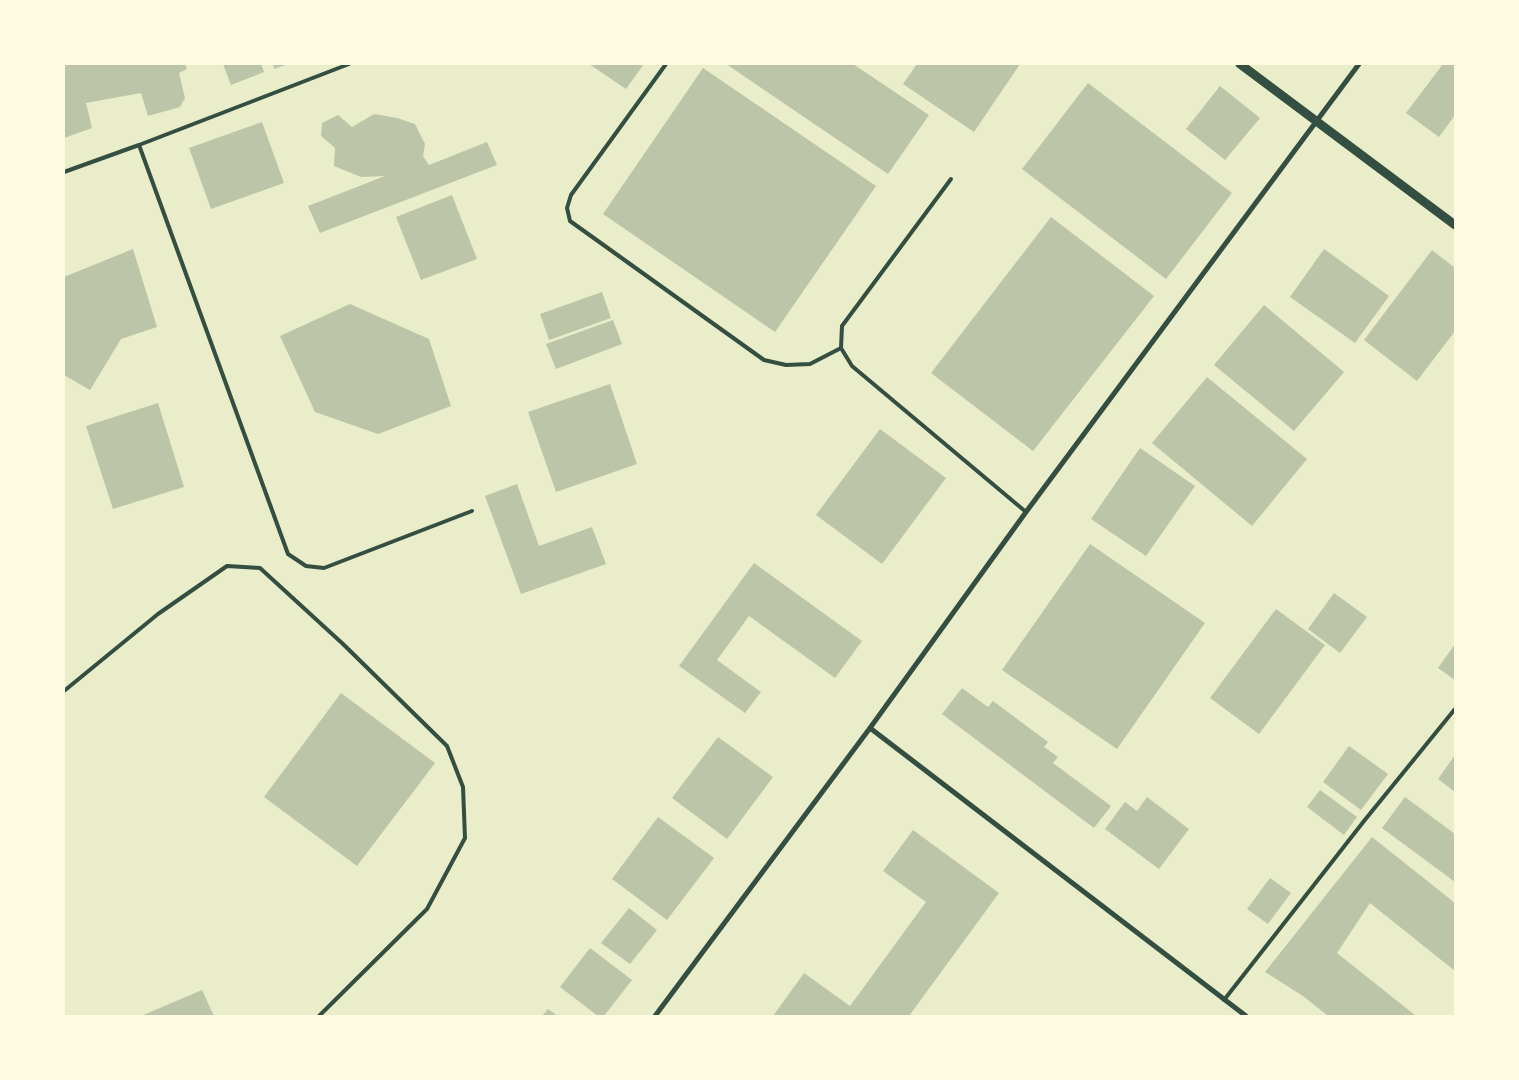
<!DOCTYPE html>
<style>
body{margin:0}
#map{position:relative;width:1519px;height:1080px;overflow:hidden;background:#e9edc9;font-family:"Work Sans",sans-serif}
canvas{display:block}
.frame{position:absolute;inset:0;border:65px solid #fefae0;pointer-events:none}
</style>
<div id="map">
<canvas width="1519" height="1080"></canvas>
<div class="frame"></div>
</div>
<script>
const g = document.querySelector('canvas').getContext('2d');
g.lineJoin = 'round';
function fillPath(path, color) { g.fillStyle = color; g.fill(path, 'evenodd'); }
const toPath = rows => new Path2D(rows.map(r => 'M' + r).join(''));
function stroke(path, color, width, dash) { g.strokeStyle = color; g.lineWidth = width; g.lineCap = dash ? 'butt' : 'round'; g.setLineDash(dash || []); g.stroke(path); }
fillPath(toPath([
 [64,64,185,64,187,69,179,73,185,98,180,107,148,116,141,93,86,103,92,128,64,138],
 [223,64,261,64,264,72,231,85],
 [273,64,288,64,274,69],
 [589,64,644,64,626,89],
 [726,64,853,64,929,115,888,174],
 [917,64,1020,64,974,132,903,84],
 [1443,64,1455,64,1455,115,1439,137,1406,113],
 [703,68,876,186,775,332,603,214],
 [1088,83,1232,193,1166,279,1022,169],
 [1220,86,1260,118,1225,160,1186,129],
 [374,114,397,118,415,124,425,144,423,156,429,165,487,142,497,165,320,233,308,206,385,176,361,177,334,166,335,148,321,136,322,123,338,115,352,127],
 [262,122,284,183,211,209,189,148],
 [452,195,477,259,421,280,396,217],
 [1051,217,1154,296,1033,451,931,373],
 [133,249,157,327,121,339,90,390,64,375,64,277],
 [1324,249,1389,296,1355,343,1290,297],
 [1432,250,1455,268,1455,331,1417,381,1364,340],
 [602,292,611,318,549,340,540,314],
 [350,304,429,339,451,406,378,434,315,412,280,336],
 [1264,305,1344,372,1294,431,1214,365],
 [613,320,622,344,556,369,546,344],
 [1207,377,1307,459,1252,526,1152,443],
 [610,384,637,464,556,492,528,412],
 [158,403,184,487,113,509,86,426],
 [880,429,946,478,882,564,816,515],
 [1140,448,1195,486,1146,556,1091,519],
 [517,484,539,546,592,527,606,564,521,594,485,496],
 [1090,544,1205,623,1117,749,1002,670],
 [754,563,862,641,835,678,749,616,717,660,761,692,745,713,679,666],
 [1334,593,1367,617,1340,653,1308,629],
 [1276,609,1325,645,1259,734,1210,698],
 [1455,644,1455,680,1438,668],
 [962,688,988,707,993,701,1048,742,1044,747,1058,757,1053,763,1111,806,1094,828,942,714],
 [341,693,435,763,357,866,264,797],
 [718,737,773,777,727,839,672,798],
 [1349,746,1388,774,1361,810,1323,782],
 [1455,755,1455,792,1438,779],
 [1320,790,1357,817,1344,835,1307,807],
 [1147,797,1189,829,1159,869,1105,829,1125,802,1137,811],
 [1405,797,1455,834,1455,882,1382,828],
 [658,817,714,858,667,920,612,879],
 [913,830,999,893,909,1016,773,1016,804,973,850,1006,926,902,883,871],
 [1372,837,1455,903,1455,971,1370,903,1337,953,1416,1016,1328,1016,1303,996,1265,972],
 [1270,878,1291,893,1268,924,1247,909],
 [629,908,657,930,630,964,601,943],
 [590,948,632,980,604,1016,598,1016,560,987],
 [202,990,214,1016,141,1016],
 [548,1009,558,1016,542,1016]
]), '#bcc5a7');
stroke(toPath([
 [666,64,571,195,567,208,570,221,764,360,786,365,810,364,841,348],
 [139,145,288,554,306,566,324,568,472,511],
 [64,172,139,145,349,64],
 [951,179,842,326,841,348,852,366,1026,512],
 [64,691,158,614,227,566,260,568,343,644,447,746,463,787,465,838,427,909,319,1016],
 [1224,1000,1364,821,1455,709]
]), '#344e41', 4);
stroke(toPath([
 [870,728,1246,1016],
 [655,1016,870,728,1026,512,1359,64]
]), '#344e41', 5);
stroke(toPath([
 [1240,64,1455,225]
]), '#344e41', 9);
</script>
